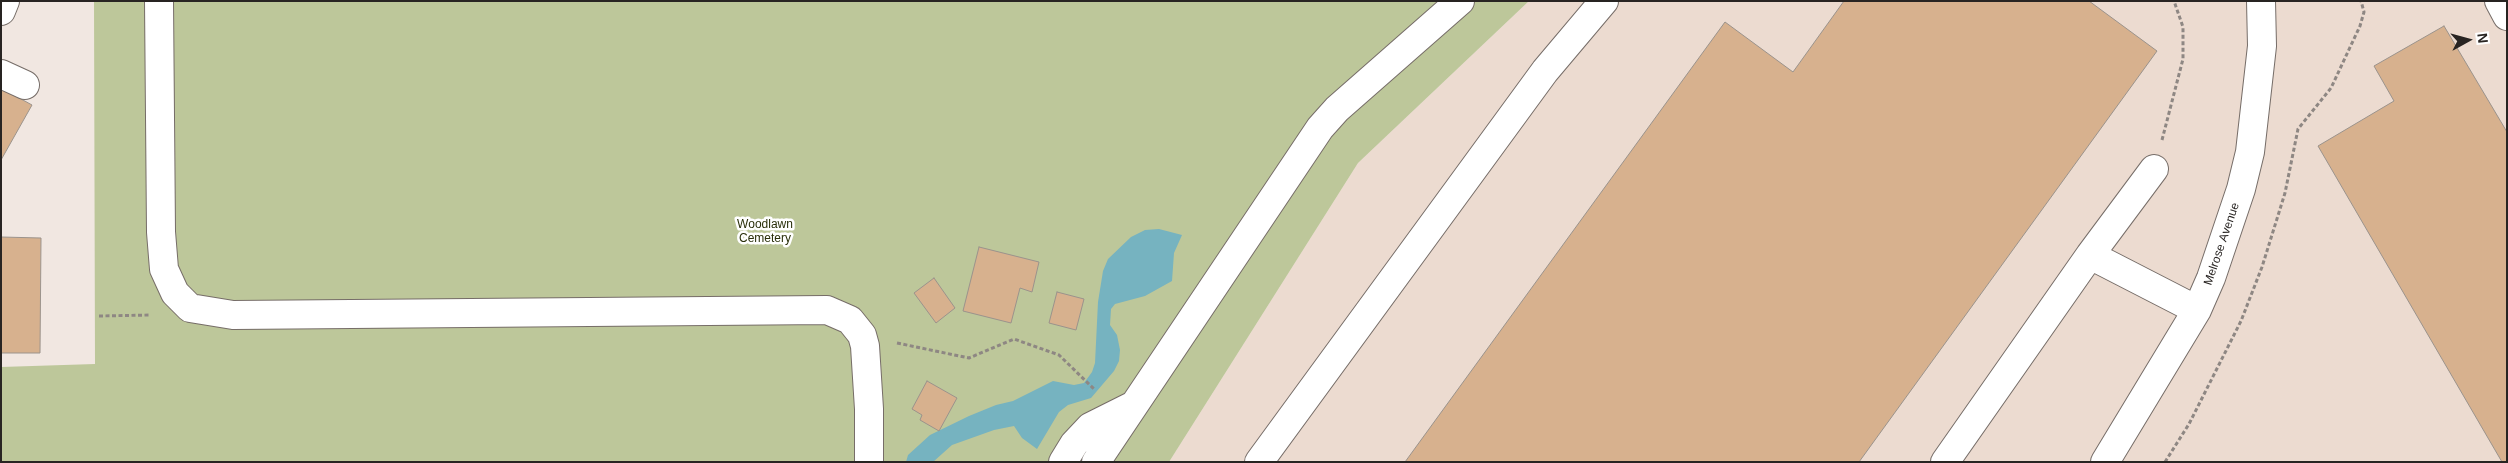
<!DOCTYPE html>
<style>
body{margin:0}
#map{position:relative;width:2508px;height:463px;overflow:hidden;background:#f1e7e1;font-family:Helvetica,sans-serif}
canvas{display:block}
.frame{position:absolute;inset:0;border:2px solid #282422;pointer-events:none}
.north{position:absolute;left:2443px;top:15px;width:50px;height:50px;-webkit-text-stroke:4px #fff;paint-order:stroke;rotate:83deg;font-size:14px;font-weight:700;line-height:20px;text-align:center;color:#282422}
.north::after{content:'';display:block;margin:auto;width:18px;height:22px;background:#282422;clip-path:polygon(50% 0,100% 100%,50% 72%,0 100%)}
</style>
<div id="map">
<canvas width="2508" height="463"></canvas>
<div class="frame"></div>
<div class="north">N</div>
</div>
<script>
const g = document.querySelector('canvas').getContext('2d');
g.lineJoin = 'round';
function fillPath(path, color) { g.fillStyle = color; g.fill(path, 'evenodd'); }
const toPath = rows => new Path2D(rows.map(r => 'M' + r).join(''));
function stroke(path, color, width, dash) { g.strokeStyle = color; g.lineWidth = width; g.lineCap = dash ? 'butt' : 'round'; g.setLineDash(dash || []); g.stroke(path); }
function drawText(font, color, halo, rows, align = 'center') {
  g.font = font + ' Helvetica,sans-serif'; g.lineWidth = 5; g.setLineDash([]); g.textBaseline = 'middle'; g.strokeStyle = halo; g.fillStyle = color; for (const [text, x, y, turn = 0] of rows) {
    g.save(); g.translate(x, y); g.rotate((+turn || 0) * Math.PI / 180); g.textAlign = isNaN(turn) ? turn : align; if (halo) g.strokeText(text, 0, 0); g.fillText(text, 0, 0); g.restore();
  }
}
fillPath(toPath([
 [1529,1,2507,1,2507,462,1169,462,1358,163]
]), '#ecdbd0');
fillPath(toPath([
 [94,1,1529,1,1358,163,1169,462,1,462,1,367,95,364]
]), '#bdc79a');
fillPath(toPath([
 [1159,229,1182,235,1174,253,1172,281,1145,296,1115,304,1111,309,1110,325,1117,335,1120,350,1119,361,1114,371,1091,398,1068,405,1059,412,1037,449,1022,438,1014,426,994,430,952,445,933,462,906,462,908,455,930,435,969,416,996,405,1013,401,1053,381,1074,385,1084,383,1092,372,1095,363,1098,302,1103,271,1108,259,1131,237,1145,230]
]), '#76b3c0');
const building = toPath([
 [1844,1,2089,1,2157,51,1859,462,1405,462,1725,22,1793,72,1844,1],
 [2444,26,2507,132,2507,462,2502,462,2318,146,2394,101,2374,66,2444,26],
 [1,88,32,105,1,160,1,88],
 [1,237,41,238,40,353,1,353,1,237],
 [979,247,1039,262,1032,292,1020,288,1011,323,963,311,979,247],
 [934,278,955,308,936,323,914,293,934,278],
 [1057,292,1084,299,1076,330,1049,323,1057,292],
 [927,381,957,398,939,431,920,420,922,415,912,409,927,381]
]);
fillPath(building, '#d7b18e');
stroke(building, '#9b938c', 1);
const minor = toPath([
 [159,1,161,232,164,269,175,293,190,308,233,315,827,310,850,320,862,335,865,346,869,409,869,462],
 [2499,1,2507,16],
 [1,11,5,1],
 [1,74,25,85],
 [2090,255,2154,169],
 [1063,462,1074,444,1090,427,1132,406],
 [1096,462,1320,128,1337,109,1460,1],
 [1259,462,1545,71,1604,1],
 [1945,462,2090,255,2197,310],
 [2105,462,2197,310,2211,278,2241,189,2250,152,2262,46,2261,1]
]);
stroke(minor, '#766d68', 30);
stroke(toPath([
 [2162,140,2183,59,2183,27,2174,1],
 [99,316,151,315],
 [897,343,969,358,1014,339,1059,355,1094,389],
 [2165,462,2189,424,2241,321,2262,267,2285,193,2298,129,2331,88,2360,26,2364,12,2361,1]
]), '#8e8783', 3, [4, 2.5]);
stroke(minor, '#fff', 28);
drawText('12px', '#292f0a', '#fff', [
 ["Woodlawn",765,225],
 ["Cemetery",765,239]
]);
drawText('12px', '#282422', '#fff', [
 ["Melrose Avenue",2222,244,-71]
]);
</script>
